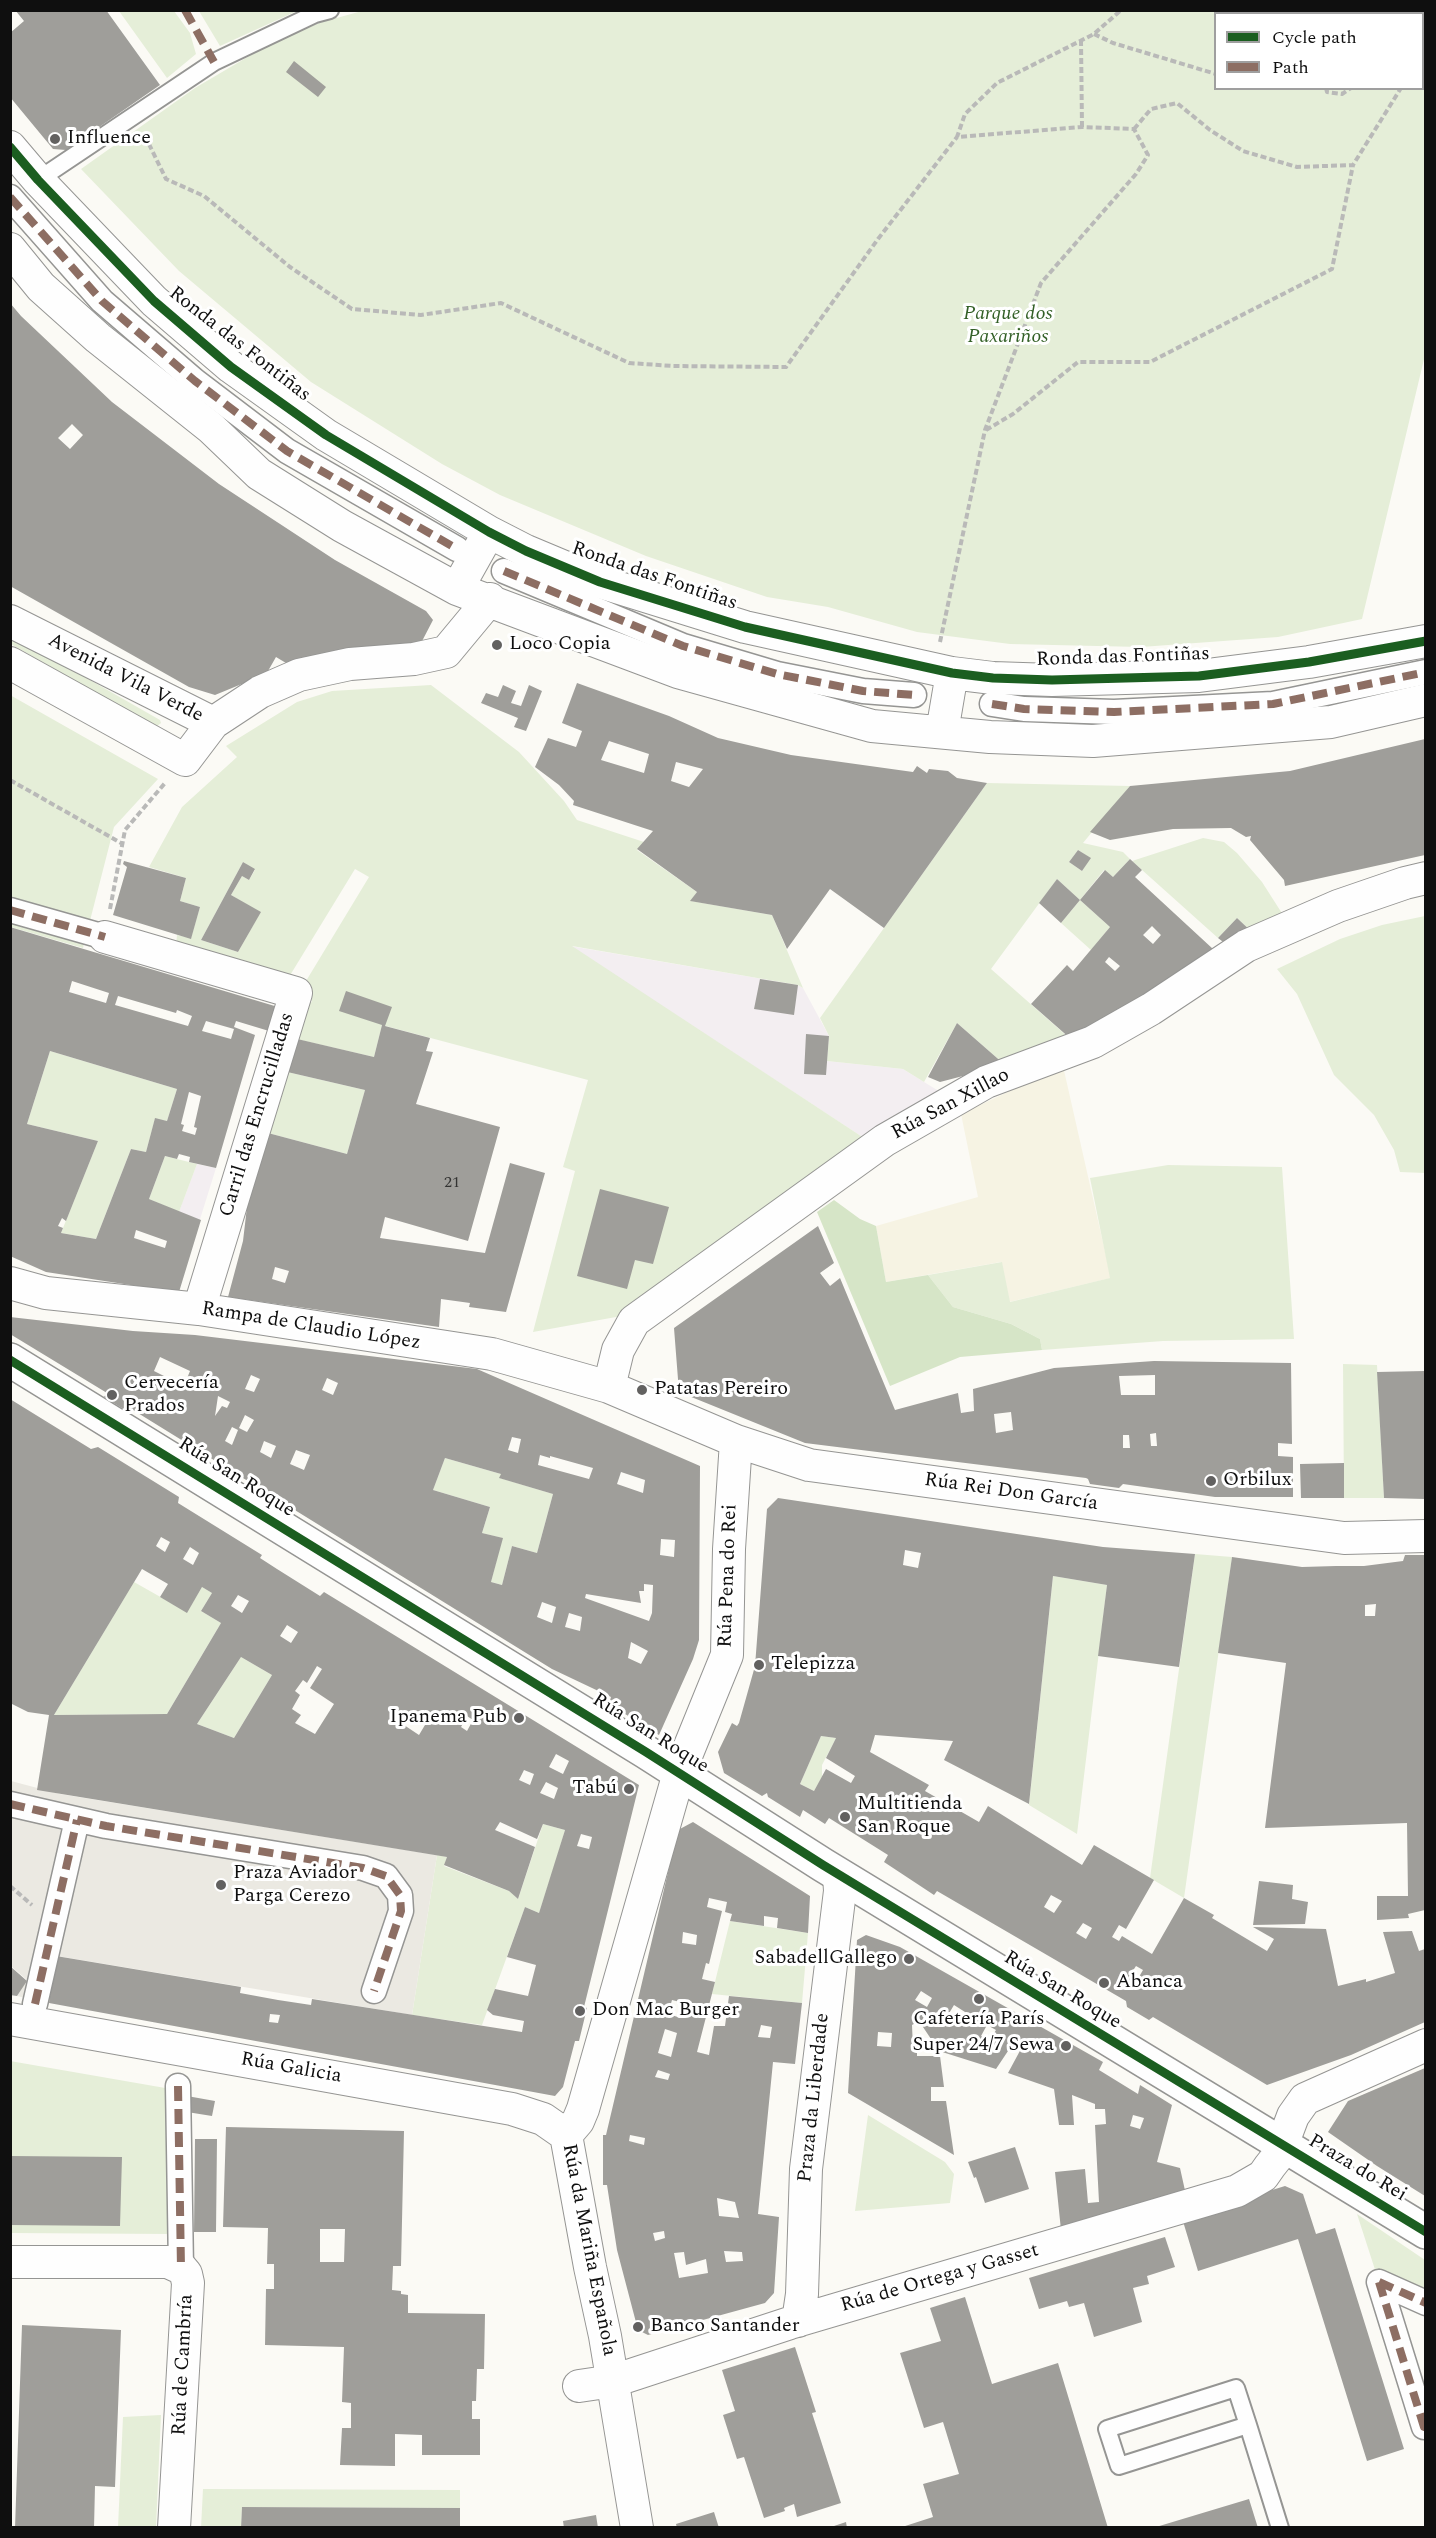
<!DOCTYPE html>
<meta charset="utf-8">
<style>
body{margin:0}
#map{position:relative;width:1436px;height:2538px;overflow:hidden;background:#fbfaf5;font-family:Spectral,serif}
canvas{display:block}
.frame{position:absolute;inset:0;border:12px solid #0f0f0f;pointer-events:none}
.legend{position:absolute;left:1214px;top:12px;width:210px;height:78px;box-sizing:border-box;background:#fff;border:2px solid #9f9f9f;margin:0;padding:8px 10px;list-style:none;font-size:18px;color:#0f0f0f}
.legend li{display:flex;align-items:center;gap:12px;height:30px}
.legend b{width:30px;border:2px solid #9f9f9f}
</style>
<div id="map">
<canvas width="1436" height="2538"></canvas>
<div class="frame"></div>
<ul class="legend">
<li><b style="height:8px;background:#1b5e20"></b>Cycle path</li>
<li><b style="height:8px;background:#8d6e63"></b>Path</li>
</ul>
</div>
<script>
const g = document.querySelector('canvas').getContext('2d');
g.lineJoin = 'round';
function fillPath(path, color) { g.fillStyle = color; g.fill(path, 'evenodd'); }
const toPath = rows => new Path2D(rows.map(r => 'M' + r).join(''));
function stroke(path, color, width, dash) { g.strokeStyle = color; g.lineWidth = width; g.lineCap = dash ? 'butt' : 'round'; g.setLineDash(dash || []); g.stroke(path); }
function drawText(font, color, halo, rows, align = 'center') {
  g.font = font + ' Spectral,serif'; g.lineWidth = 6; g.setLineDash([]); g.textBaseline = 'middle'; g.strokeStyle = halo; g.fillStyle = color; for (const [text, x, y, turn = 0] of rows) {
    g.save(); g.translate(x, y); g.rotate((+turn || 0) * Math.PI / 180); g.textAlign = isNaN(turn) ? turn : align; if (halo) g.strokeText(text, 0, 0); g.fillText(text, 0, 0); g.restore();
  }
}
fillPath(toPath([
 [570,946,798,985,803,988,829,1036,827,1061,903,1069,950,1098,867,1140],
 [197,1164,216,1168,196,1232,150,1288]
]), '#f3eef1');
fillPath(toPath([
 [1063,1066,1111,1278,1009,1302,1001,1262,886,1282,876,1226,978,1197,961,1114]
]), '#f6f3e3');
fillPath(toPath([
 [536,10,561,12,567,10,1425,11,1425,355,1362,619,1278,637,1141,647,1010,644,917,632,828,607,767,597,646,556,500,495,442,464,311,382,179,271,81,169,195,88,273,42,322,22,362,11],
 [1216,14,1422,14,1422,88,1216,88],
 [119,11,174,11,190,33,196,54,167,78],
 [199,11,297,11,220,46],
 [11,635,160,720,161,723,156,727,11,644],
 [431,685,519,752,564,801,577,820,644,842,637,850,697,892,691,901,772,915,803,988,798,985,572,946,867,1140,627,1315,533,1332,575,1171,563,1167,588,1080,382,1025,374,1057,296,1039,307,1004,312,1002,306,981,369,877,355,869,289,977,176,946,177,935,191,938,200,907,180,901,186,878,149,867,182,807,237,757,226,746,297,702,332,691],
 [243,862,255,870,249,880,242,876,231,895,260,913,238,952,201,940],
 [10,695,158,779,114,827,83,948,11,927],
 [987,783,1130,786,1083,843,1123,852,1130,859,1113,877,1104,870,1080,900,1110,927,1091,950,1061,923,1080,900,1057,879,991,969,1068,1037,1005,1065,957,1023,924,1082,903,1069,827,1061,829,1036,820,1018],
 [1078,850,1090,858,1082,871,1069,862],
 [1203,838,1224,842,1237,853,1262,882,1285,918,1253,933,1237,918,1218,938,1132,861],
 [1425,916,1426,916,1425,1173,1400,1172,1394,1150,1374,1115,1334,1075,1297,994,1277,969,1340,939,1382,925],
 [50,1051,177,1089,167,1121,155,1119,146,1152,131,1149,96,1239,61,1233,98,1141,27,1124],
 [283,1071,365,1090,347,1154,268,1133],
 [165,1156,197,1164,179,1212,149,1199],
 [1168,1165,1282,1167,1294,1339,1163,1341,1042,1350,1040,1339,1011,1324,953,1307,928,1275,1002,1262,1010,1302,1110,1278,1090,1178],
 [1343,1364,1377,1365,1384,1498,1344,1498],
 [445,1458,501,1474,500,1478,553,1494,537,1553,512,1546,502,1585,491,1582,502,1538,482,1533,490,1507,433,1490],
 [1195,1554,1232,1557,1184,1898,1150,1878],
 [1053,1576,1107,1585,1077,1834,1029,1805],
 [134,1582,187,1612,202,1587,212,1593,201,1611,221,1623,167,1714,54,1715],
 [241,1657,272,1675,234,1738,197,1724],
 [821,1736,836,1738,822,1765,822,1777,814,1791,800,1784],
 [543,1824,565,1830,555,1864,539,1913,525,1907,482,2025,412,2015,437,1855,447,1857,444,1866,509,1891,518,1899],
 [730,1921,808,1933,802,2003,712,1994],
 [10,2061,171,2089,170,2234,11,2233],
 [868,2115,945,2162,954,2174,950,2203,855,2211],
 [1357,2214,1425,2260,1425,2303,1379,2282],
 [161,2415,156,2527,118,2527,123,2417],
 [203,2489,460,2490,460,2508,242,2507,241,2527,201,2528]
]), '#e5eed8');
fillPath(toPath([
 [834,1200,860,1219,876,1226,886,1282,928,1275,953,1307,1011,1324,1040,1339,1042,1350,960,1357,890,1386,817,1212]
]), '#d6e5c7');
fillPath(toPath([
 [11,1781,60,1794,437,1855,412,2015,57,1956,49,2003,17,1996,27,1980,11,1966]
]), '#ebe9e2');
fillPath(toPath([
 [15,10,106,10,160,85,66,150,53,149,10,97,10,33,24,21],
 [294,61,326,87,318,97,286,72],
 [10,303,21,316,112,402,219,484,335,560,426,611,433,620,420,645,291,666,276,657,268,671,271,672,215,695,189,687,10,586],
 [72,424,83,435,70,449,58,438],
 [577,683,669,716,718,738,791,755,913,772,917,766,927,773,929,769,948,771,957,778,987,783,884,928,830,889,787,949,772,915,690,901,697,892,637,849,653,831,573,805,574,801,559,785,535,767,548,738,576,747,582,731,562,723],
 [609,741,649,754,644,773,601,760],
 [676,762,703,769,689,787,671,781],
 [503,685,516,691,511,703,521,706,529,685,542,691,526,731,514,727,518,718,481,703,486,693,498,697],
 [1425,739,1425,855,1285,886,1284,880,1250,840,1251,836,1246,837,1231,828,1173,829,1110,840,1090,832,1130,786,1290,771],
 [1078,850,1091,858,1082,871,1069,862],
 [1130,859,1142,870,1135,877,1213,949,1197,967,1191,963,1182,971,1142,1013,1072,1040,1031,1004,1067,965,1073,971,1110,927,1080,900,1105,870,1113,877],
 [1152,926,1161,935,1153,944,1143,935],
 [1109,957,1120,966,1115,971,1105,962],
 [124,861,186,878,180,901,200,907,191,939,113,915,127,867,123,864],
 [243,862,255,869,249,880,242,876,231,895,261,912,238,952,201,940],
 [1057,879,1080,900,1061,923,1039,903],
 [1237,918,1253,933,1236,952,1218,938],
 [10,927,278,1007,269,1031,236,1021,234,1027,255,1035,216,1168,189,1162,190,1157,179,1154,177,1159,165,1156,149,1199,201,1220,179,1292,149,1292,150,1288,46,1272,10,1256],
 [72,981,109,993,106,1003,69,992],
 [118,996,176,1013,177,1010,192,1016,188,1026,115,1005],
 [206,1021,234,1029,231,1039,202,1031],
 [50,1051,177,1089,167,1121,155,1118,146,1152,131,1149,96,1239,61,1233,63,1228,58,1226,62,1218,66,1221,98,1141,27,1124],
 [189,1092,201,1096,194,1127,197,1128,195,1135,182,1131,184,1125,181,1124],
 [136,1230,167,1241,165,1248,134,1238],
 [760,979,798,985,794,1015,754,1009],
 [346,991,392,1007,385,1026,430,1038,426,1051,433,1052,416,1104,500,1127,468,1241,385,1217,380,1238,485,1253,510,1163,545,1173,506,1312,469,1307,470,1303,441,1299,439,1327,228,1297,243,1241,247,1207,268,1133,347,1154,365,1090,283,1071,293,1038,374,1057,382,1025,339,1011],
 [275,1267,289,1271,285,1283,272,1279],
 [957,1023,1005,1065,940,1082,928,1077],
 [806,1034,829,1036,826,1075,804,1074],
 [600,1189,669,1207,653,1264,635,1260,627,1289,577,1276],
 [818,1226,834,1263,820,1273,830,1286,840,1278,895,1410,958,1393,961,1413,974,1411,973,1389,1054,1368,1154,1361,1291,1363,1292,1444,1278,1443,1278,1456,1293,1457,1293,1497,1215,1497,1123,1484,1119,1488,1090,1484,1088,1479,1086,1478,805,1443,679,1392,674,1328],
 [1155,1375,1155,1395,1121,1395,1119,1376],
 [1011,1412,1013,1430,996,1433,994,1414],
 [1156,1433,1157,1446,1151,1446,1150,1434],
 [1123,1435,1129,1435,1130,1448,1123,1448],
 [10,1317,133,1331,195,1335,477,1369,700,1466,699,1640,693,1659,659,1735,609,1704,611,1697,552,1669,133,1410,130,1413,104,1397,107,1393,10,1334],
 [160,1357,190,1371,184,1386,154,1371],
 [251,1375,260,1379,254,1392,245,1389],
 [327,1378,338,1383,333,1395,322,1390],
 [218,1396,230,1402,227,1408,222,1406,215,1416],
 [245,1415,254,1420,247,1432,239,1428],
 [232,1427,238,1430,232,1445,225,1441],
 [512,1437,521,1439,518,1453,508,1450],
 [264,1441,276,1446,271,1458,260,1452],
 [296,1450,310,1455,304,1470,290,1464],
 [540,1455,550,1458,550,1456,593,1468,589,1479,538,1465],
 [445,1458,501,1474,499,1478,553,1494,537,1553,512,1546,502,1585,491,1582,503,1538,482,1533,490,1507,433,1490],
 [621,1472,645,1480,643,1493,617,1484],
 [661,1539,675,1540,674,1557,660,1555],
 [644,1584,653,1585,652,1613,649,1621,585,1598,586,1594,641,1603,639,1591,644,1591],
 [542,1602,556,1607,552,1623,537,1617],
 [569,1613,582,1617,580,1631,565,1627],
 [631,1642,648,1651,641,1664,628,1658],
 [1425,1371,1425,1499,1384,1498,1377,1372],
 [10,1399,91,1449,98,1447,179,1497,178,1503,262,1555,260,1558,277,1569,320,1596,324,1592,639,1785,584,2007,587,2008,579,2041,575,2041,563,2087,555,2096,49,2003,56,1956,241,1987,240,1993,278,2000,311,2005,312,1999,522,2032,524,2021,493,2015,487,2010,495,1989,528,1996,536,1965,507,1957,525,1907,539,1913,565,1830,543,1824,537,1839,500,1822,495,1830,535,1847,518,1899,509,1891,444,1865,447,1857,37,1790,49,1715,28,1712,10,1703],
 [161,1537,170,1542,165,1552,156,1546],
 [190,1547,199,1553,193,1565,183,1559],
 [142,1569,168,1584,160,1597,187,1613,202,1587,212,1593,201,1611,221,1623,167,1714,54,1715],
 [238,1595,249,1601,242,1613,231,1606],
 [287,1625,298,1632,291,1643,280,1636],
 [241,1657,272,1675,234,1738,197,1724],
 [317,1666,322,1669,310,1688,334,1704,315,1734,295,1723,301,1715,292,1709,300,1695,295,1691,303,1680,307,1683],
 [404,1712,425,1725,419,1735,398,1721],
 [467,1716,473,1720,467,1731,461,1727],
 [556,1754,569,1761,563,1774,549,1767],
 [524,1770,534,1774,530,1785,519,1780],
 [546,1782,558,1788,554,1799,540,1793],
 [581,1834,592,1837,589,1849,577,1846],
 [270,2014,280,2015,278,2023,269,2022],
 [1344,1463,1344,1498,1301,1498,1300,1464],
 [778,1498,1103,1547,1195,1554,1179,1667,1098,1656,1107,1585,1053,1576,1029,1804,944,1760,953,1741,875,1735,870,1752,929,1785,925,1791,979,1822,988,1806,1082,1865,1094,1845,1154,1880,1126,1929,1119,1925,1112,1937,1119,1941,1122,1936,1152,1954,1184,1898,1214,1915,1212,1918,1267,1951,1274,1939,1253,1927,1326,1929,1338,1986,1366,1979,1366,1982,1395,1973,1383,1932,1412,1931,1419,1951,1425,1949,1425,2022,1351,2055,1267,2085,1153,2017,1149,2020,1127,2007,1126,2001,937,1891,934,1895,884,1862,888,1855,829,1818,825,1824,803,1810,800,1817,768,1797,767,1793,762,1796,724,1773,718,1752,732,1723,737,1726,739,1723,755,1666,767,1509],
 [905,1550,921,1553,918,1568,903,1565],
 [821,1736,836,1738,826,1758,855,1776,851,1783,826,1769,814,1791,800,1784],
 [1051,1895,1062,1901,1054,1913,1044,1907],
 [1083,1923,1092,1928,1086,1939,1076,1933],
 [1136,1966,1143,1970,1136,1982,1128,1978],
 [1405,1555,1425,1555,1425,1910,1408,1914,1409,1918,1377,1920,1377,1896,1408,1896,1407,1823,1265,1828,1286,1663,1218,1653,1232,1557,1302,1567,1336,1566,1364,1566,1403,1561],
 [1376,1604,1375,1616,1365,1616,1365,1605],
 [693,1822,810,1896,808,1933,777,1928,778,1918,764,1916,764,1926,730,1921,732,1914,725,1912,727,1902,709,1898,707,1907,722,1911,709,1964,706,1963,702,1979,715,1982,697,2052,709,2055,714,2026,725,2026,729,1996,802,2003,795,2064,773,2062,758,2214,779,2217,774,2293,765,2303,648,2335,638,2330,617,2250,607,2185,603,2185,603,2135,606,2135,678,1830],
 [683,1932,697,1935,696,1945,682,1943],
 [672,2000,684,2003,681,2018,668,2014],
 [761,2025,772,2027,770,2038,758,2037],
 [665,2029,677,2033,671,2057,658,2053],
 [658,2070,670,2074,668,2080,655,2077],
 [630,2135,645,2138,644,2145,629,2141],
 [717,2198,735,2202,739,2218,719,2216],
 [664,2231,665,2238,655,2241,653,2233],
 [724,2251,742,2252,743,2261,726,2262],
 [684,2252,686,2265,706,2259,708,2273,679,2278,674,2253],
 [1259,1881,1293,1885,1292,1899,1308,1902,1305,1924,1253,1925],
 [866,1935,900,1947,1103,2062,1099,2070,1138,2094,1140,2085,1172,2105,1157,2162,1180,2168,1186,2195,1100,2217,1082,2220,1083,2225,1061,2230,1055,2172,1085,2169,1088,2203,1099,2202,1095,2125,1106,2124,1105,2109,1095,2109,1095,2104,1072,2095,1074,2125,1059,2125,1054,2089,1008,2073,1022,2047,1014,2042,996,2069,939,2051,919,2021,912,2025,913,2049,917,2050,917,2056,940,2056,944,2087,931,2087,931,2101,946,2101,954,2155,848,2093,857,1940],
 [921,1991,932,1998,927,2007,915,2000],
 [954,2005,965,2012,960,2022,948,2015],
 [987,2025,996,2030,989,2041,981,2036],
 [878,2032,892,2033,891,2047,877,2046],
 [1133,2115,1144,2118,1140,2129,1130,2126],
 [10,1966,27,1981,17,1996,10,1995],
 [1425,2068,1425,2196,1377,2166,1328,2132,1348,2101],
 [187,2096,215,2101,212,2116,187,2112],
 [226,2127,404,2131,401,2266,393,2266,392,2290,401,2291,401,2294,408,2295,408,2313,485,2314,484,2369,477,2369,476,2401,472,2401,472,2419,480,2419,480,2455,422,2455,422,2435,395,2434,395,2466,340,2465,342,2428,351,2428,351,2403,342,2402,344,2347,265,2345,266,2289,274,2289,274,2264,267,2264,268,2228,223,2227],
 [320,2229,345,2229,344,2262,320,2262],
 [195,2139,217,2139,216,2232,194,2232],
 [1015,2147,1029,2189,985,2203,976,2177,974,2178,968,2162],
 [10,2156,122,2157,120,2226,10,2225],
 [1285,2186,1303,2194,1316,2234,1335,2228,1404,2449,1367,2461,1298,2239,1198,2271,1182,2218],
 [1165,2237,1175,2267,1147,2276,1149,2284,1133,2288,1142,2322,1094,2337,1084,2303,1069,2307,1067,2301,1039,2309,1029,2278],
 [965,2297,992,2384,1058,2363,1108,2528,899,2528,933,2517,923,2484,959,2474,943,2422,924,2428,900,2353,941,2341,930,2308],
 [22,2325,121,2330,115,2487,95,2486,94,2528,15,2528],
 [795,2347,816,2412,812,2413,841,2503,797,2517,794,2504,784,2508,785,2511,764,2518,744,2457,737,2459,723,2415,735,2411,722,2370],
 [1249,2499,1258,2528,1156,2528,1156,2527],
 [242,2507,460,2508,460,2528,241,2528],
 [714,2512,719,2528,677,2528,676,2524],
 [596,2515,598,2528,564,2528,563,2521],
 [846,2522,847,2528,831,2528,831,2527]
]), '#9f9e9a');
const service = toPath([
 [38,180,214,62,315,14,330,10],
 [1248,2425,1119,2466,1107,2429,1236,2388,1248,2425,1280,2528]
]);
const pedestrian = toPath([
 [10,197,102,301,195,381,287,451,457,549],
 [504,571,683,646,777,674,863,691,914,695],
 [992,704,1024,709,1114,712,1273,704,1426,672],
 [10,910,105,937],
 [10,1804,106,1826,363,1868,386,1876,400,1895,401,1911,374,1991],
 [35,2004,77,1820],
 [178,2086,181,2268],
 [1379,2282,1424,2427,1426,2426],
 [1379,2282,1426,2303]
]);
const minor = toPath([
 [10,147,38,180,154,301,231,367,326,435,489,532,526,551,600,582,745,627,952,673,993,678,1052,680,1199,676,1309,662,1426,641],
 [10,249,41,287,98,338,211,428,259,474,342,526,457,589,678,672,872,726,990,737,1093,741,1331,722,1426,700],
 [457,589,489,532],
 [10,621,213,723,185,760,10,663],
 [213,723,260,692,299,675,350,664,414,659,446,652,490,599],
 [942,732,952,673],
 [105,937,296,993,199,1309],
 [10,1283,46,1293,199,1309,492,1354,609,1387,736,1441,809,1465,1344,1538,1426,1536],
 [609,1387,618,1350,634,1321,885,1140,986,1082,1093,1042,1151,1009,1246,946,1338,906,1405,883,1426,878],
 [10,2019,512,2109,543,2119,566,2135],
 [566,2135,578,2121,583,2109,679,1773,727,1655,729,1549,736,1441],
 [566,2135,590,2267,605,2336,637,2528],
 [10,2262,168,2262,181,2268,186,2274,188,2283,174,2528],
 [798,2321,802,2294,806,2169,840,1891,839,1875],
 [579,2386,613,2381,790,2323,1237,2191,1263,2176,1270,2166,1278,2156,1293,2116,1305,2099,1426,2045]
]);
const tertiary = toPath([
 [10,1360,646,1752,823,1865,1426,2232]
]);
stroke(service, '#959593', 20);
stroke(pedestrian, '#959593', 27);
stroke(minor, '#959593', 34);
stroke(tertiary, '#959593', 36);
stroke(toPath([
 [1377,10,1378,14],
 [1316,14,1318,10],
 [1094,34,1113,43,1216,74],
 [1081,40,1082,127],
 [1326,88,1327,92,1342,94,1351,88],
 [1134,129,1151,109,1177,103,1210,130,1243,151,1297,167,1353,165,1401,88],
 [145,136,166,179,204,196,290,267,352,309,421,315,501,303,629,363,673,366,786,367,878,239,957,137],
 [986,430,1013,414,1078,362,1150,362,1332,269,1353,165],
 [940,642,985,430,1041,283,1136,174,1148,155,1134,129,1082,127,957,137,965,114,997,83,1094,34,1121,10],
 [10,780,121,843],
 [110,909,125,830,165,783],
 [10,1886,32,1905]
]), '#b9b9b8', 4, [6, 3]);
stroke(service, '#fefefe', 16);
stroke(pedestrian, '#fefefe', 24);
stroke(minor, '#fefefe', 32);
stroke(tertiary, '#fefefe', 33);
stroke(toPath([
 [185,10,214,62],
 [10,197,102,301,195,381,287,451,457,549],
 [504,571,683,646,777,674,863,691,914,695],
 [992,704,1024,709,1114,712,1273,704,1426,672],
 [10,910,105,937],
 [10,1804,106,1826,363,1868,386,1876,400,1895,401,1911,374,1991],
 [35,2004,77,1820],
 [178,2086,181,2268],
 [1379,2282,1424,2427,1426,2426],
 [1379,2282,1426,2303]
]), '#8d6e63', 8, [15, 8]);
stroke(toPath([
 [10,147,38,180,154,301,231,367,326,435,489,532,526,551,600,582,745,627,952,673,993,678,1052,680,1199,676,1309,662,1426,641],
 [10,1360,646,1752,823,1865,1426,2232]
]), '#1b5e20', 9);
for (const [x, y, r, color] of [
 [55,139,6,"#626160"],
 [497,645,6,"#626160"],
 [642,1390,6,"#626160"],
 [112,1395,6,"#626160"],
 [1211,1481,6,"#626160"],
 [759,1665,6,"#626160"],
 [519,1718,6,"#626160"],
 [629,1789,6,"#626160"],
 [845,1817,6,"#626160"],
 [221,1885,6,"#626160"],
 [909,1959,6,"#626160"],
 [1104,1983,6,"#626160"],
 [979,1999,6,"#626160"],
 [580,2011,6,"#626160"],
 [1066,2046,6,"#626160"],
 [638,2327,6,"#626160"]
]) { const dot = new Path2D(); dot.arc(x, y, r, 0, 2 * Math.PI); g.fillStyle = color; g.fill(dot); stroke(dot, '#fff', 2); }
drawText('16px', '#333332', null, [
 ["21",452,1184]
]);
drawText('20px', '#0f0f0f', '#fff', [
 ["Influence",67,139],
 ["Loco Copia",509,645],
 ["Cervecería",124,1384],
 ["Prados",124,1407],
 ["Patatas Pereiro",654,1390],
 ["Orbilux",1223,1481],
 ["Telepizza",771,1665],
 ["Ipanema Pub",507,1718,"right"],
 ["Tabú",617,1789,"right"],
 ["Multitienda",857,1805],
 ["San Roque",857,1828],
 ["Praza Aviador",233,1874],
 ["Parga Cerezo",233,1897],
 ["SabadellGallego",897,1959,"right"],
 ["Abanca",1116,1983],
 ["Don Mac Burger",592,2011],
 ["Cafetería París",979,2020,"center"],
 ["Super 24/7 Sewa",1054,2046,"right"],
 ["Banco Santander",650,2327]
], 'left');
drawText('italic 20px', '#336027', '#fff', [
 ["Parque dos",1008,315],
 ["Paxariños",1008,338]
]);
drawText('20px', '#0f0f0f', '#fff', [
 ["Ronda das Fontiñas",239,345,38],
 ["Ronda das Fontiñas",654,577,19],
 ["Ronda das Fontiñas",1123,658,-2],
 ["Avenida Vila Verde",125,679,27],
 ["Rúa San Xillao",951,1105,-28],
 ["Carril das Encrucilladas",258,1115,-73],
 ["Rampa de Claudio López",311,1327,9],
 ["Rúa San Roque",236,1478,32],
 ["Rúa Rei Don García",1011,1493,8],
 ["Rúa Pena do Rei",729,1576,-88],
 ["Rúa San Roque",650,1734,32],
 ["Rúa San Roque",1062,1991,31],
 ["Rúa Galicia",291,2069,10],
 ["Praza da Liberdade",815,2098,-84],
 ["Praza do Rei",1357,2169,31],
 ["Rúa da Mariña Española",588,2250,79],
 ["Rúa de Ortega y Gasset",940,2279,-16],
 ["Rúa de Cambría",184,2365,-87]
]);
</script>
